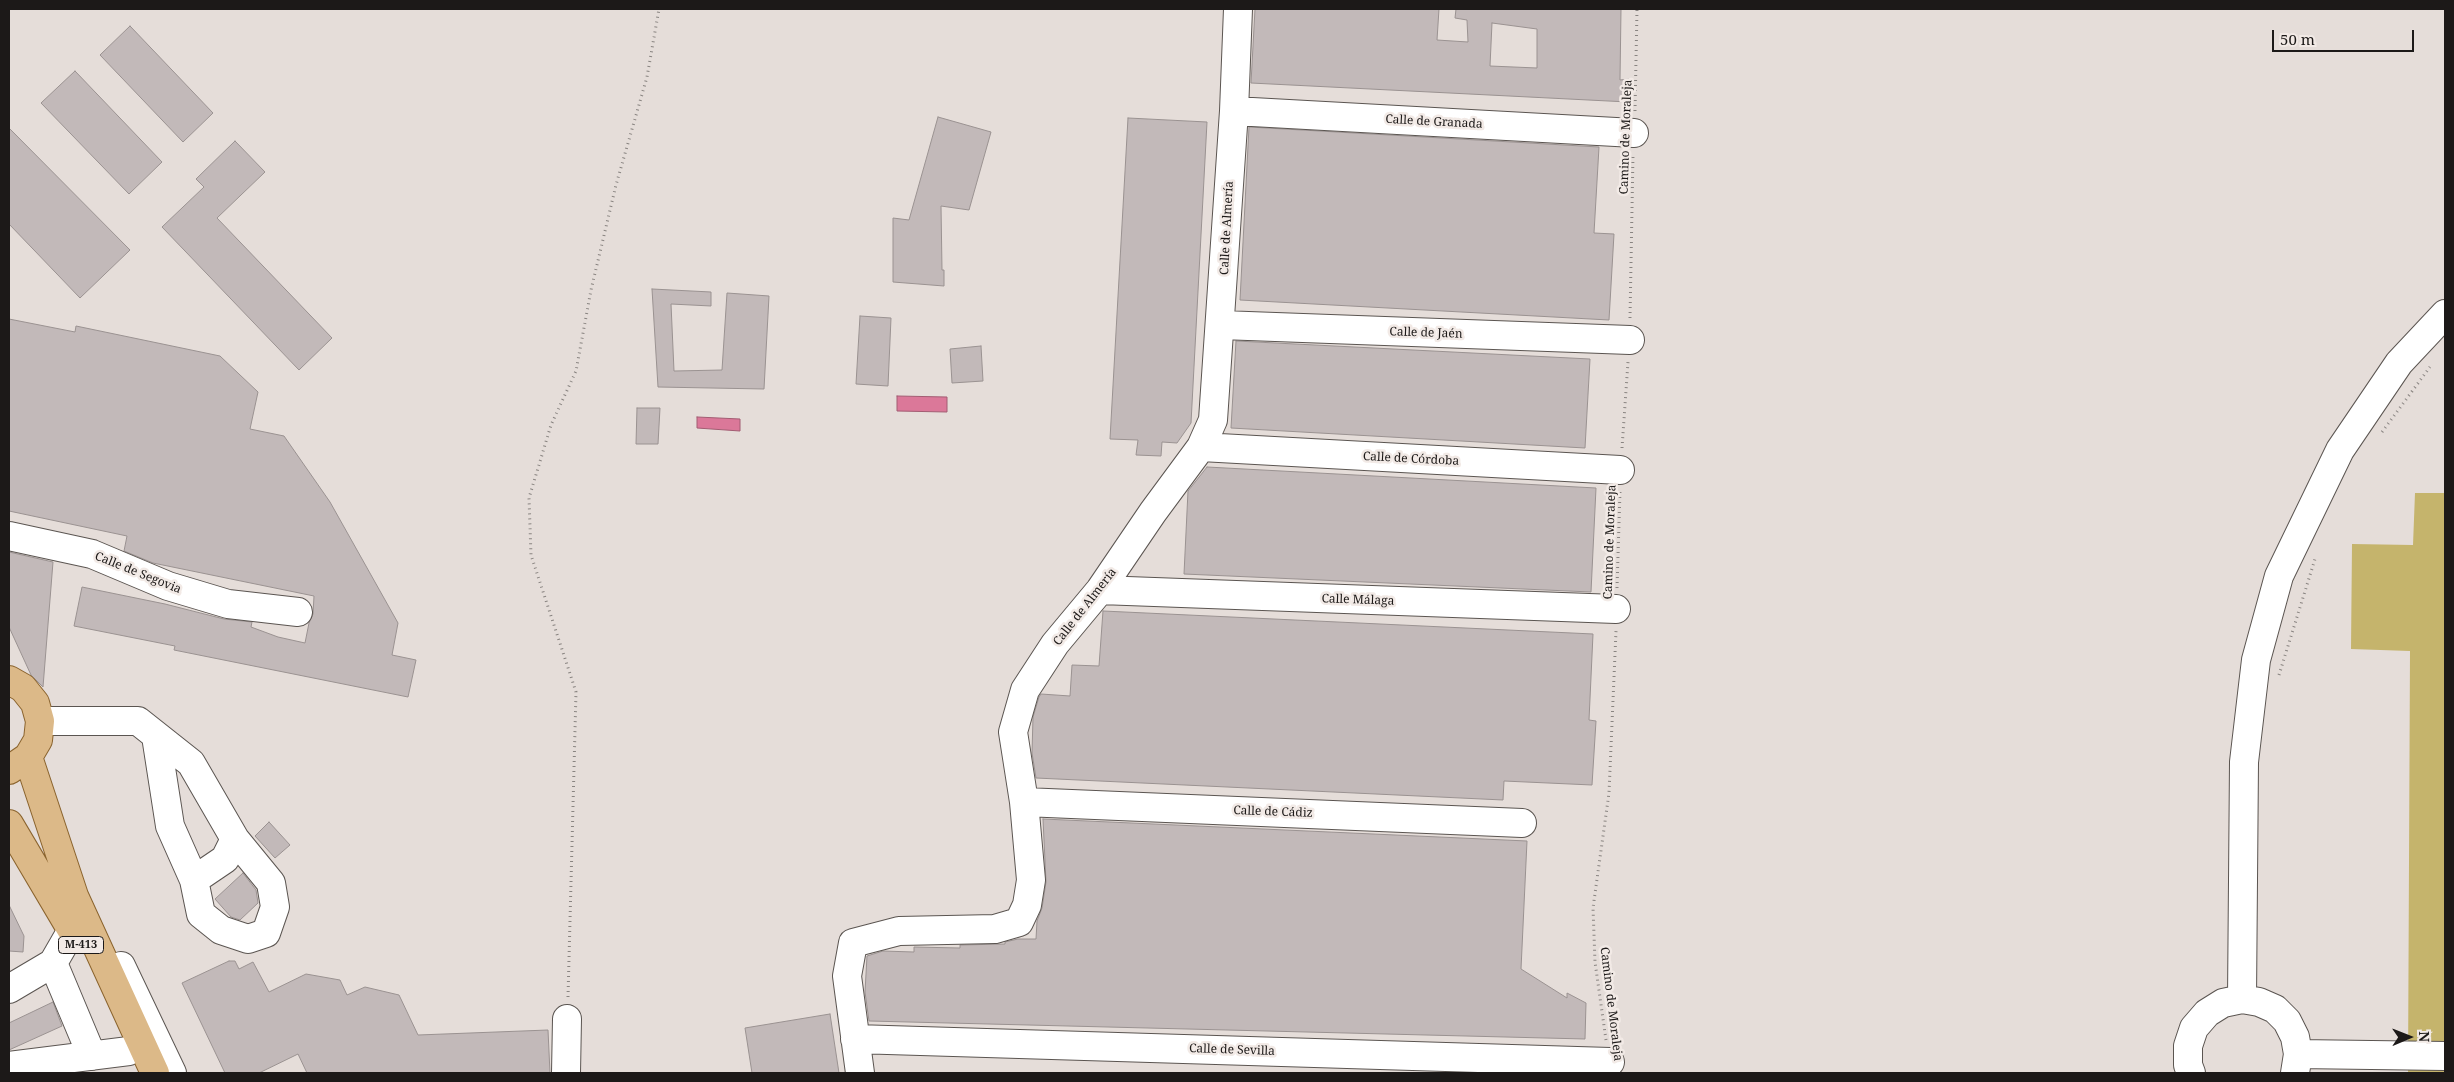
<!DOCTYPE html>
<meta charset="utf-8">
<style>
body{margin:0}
#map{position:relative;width:2454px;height:1082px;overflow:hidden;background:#e5ddd9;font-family:"Noto Serif",serif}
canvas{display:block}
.frame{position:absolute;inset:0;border:10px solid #1c1918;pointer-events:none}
.north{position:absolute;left:2384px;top:1012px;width:50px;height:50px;-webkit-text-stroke:4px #f2eae6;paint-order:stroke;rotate:89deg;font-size:14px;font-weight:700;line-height:20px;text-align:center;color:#1c1918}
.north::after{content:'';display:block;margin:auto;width:18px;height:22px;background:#1c1918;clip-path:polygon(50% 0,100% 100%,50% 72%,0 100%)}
.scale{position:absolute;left:2272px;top:30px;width:142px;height:22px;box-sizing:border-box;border:2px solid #1c1918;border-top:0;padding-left:6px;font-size:15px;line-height:18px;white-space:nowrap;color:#1c1918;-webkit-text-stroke:4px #f2eae6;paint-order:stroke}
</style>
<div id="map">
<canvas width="2454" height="1082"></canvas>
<div class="frame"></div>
<div class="north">N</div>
<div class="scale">50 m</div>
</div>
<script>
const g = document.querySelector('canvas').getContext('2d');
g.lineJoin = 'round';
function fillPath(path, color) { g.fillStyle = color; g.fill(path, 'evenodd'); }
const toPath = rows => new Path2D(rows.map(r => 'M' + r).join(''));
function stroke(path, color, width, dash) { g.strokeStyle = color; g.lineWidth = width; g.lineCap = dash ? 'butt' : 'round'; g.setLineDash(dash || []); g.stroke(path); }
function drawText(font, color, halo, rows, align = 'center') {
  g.font = font + ' "Noto Serif",serif'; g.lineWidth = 5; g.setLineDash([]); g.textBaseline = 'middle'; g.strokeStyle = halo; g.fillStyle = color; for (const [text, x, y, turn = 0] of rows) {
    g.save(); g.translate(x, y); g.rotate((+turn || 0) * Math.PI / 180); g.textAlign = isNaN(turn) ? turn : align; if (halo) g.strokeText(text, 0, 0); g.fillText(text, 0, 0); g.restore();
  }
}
fillPath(toPath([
 [2415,493,2445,493,2445,1073,2408,1073,2410,651,2351,649,2352,544,2413,545]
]), '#c5b46c');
const water = toPath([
 [897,396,947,397,947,412,897,411,897,396],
 [697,417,740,419,740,431,697,428,697,417]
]);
fillPath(water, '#db7899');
stroke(water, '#a25c72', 1);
const building = toPath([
 [1255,9,1439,9,1437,40,1468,42,1467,20,1455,18,1456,9,1621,9,1620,80,1629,79,1628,102,1251,83,1255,9],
 [1492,23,1537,29,1537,68,1490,66,1492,23],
 [130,26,213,113,183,142,100,55,130,26],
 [75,71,162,162,129,194,41,103,75,71],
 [938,117,991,132,969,210,941,206,942,270,944,270,944,286,893,282,893,218,909,220,938,117],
 [1128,118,1207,122,1191,423,1177,443,1162,442,1161,456,1136,455,1138,440,1110,439,1128,118],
 [1249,127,1599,147,1594,233,1614,234,1609,320,1240,300,1249,127],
 [9,128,130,250,80,298,9,224,9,128],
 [235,141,265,172,217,218,332,338,299,370,162,227,204,187,196,179,235,141],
 [652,289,711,292,711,306,671,304,674,371,722,370,727,293,769,296,764,389,658,387,652,289],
 [860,316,891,318,888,386,856,384,860,316],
 [9,319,75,332,76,326,220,356,258,392,250,429,284,436,330,502,398,623,392,655,416,660,408,697,174,650,175,646,74,626,82,587,165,604,224,619,252,622,251,627,278,637,305,643,309,623,313,614,314,596,153,563,124,551,127,536,9,511,9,319],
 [1236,341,1590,359,1585,448,1231,428,1236,341],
 [981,346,983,381,952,383,950,349,981,346],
 [637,408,660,408,658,444,636,444,637,408],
 [1207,467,1596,488,1591,592,1184,574,1188,491,1207,467],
 [9,552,53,562,43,687,31,675,9,627,9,552],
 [1103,611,1593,634,1589,720,1596,721,1592,785,1504,781,1503,800,1036,778,1032,753,1033,717,1039,697,1041,694,1070,696,1072,665,1099,666,1103,611],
 [1043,819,1527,841,1521,969,1567,998,1567,993,1586,1003,1585,1039,869,1021,865,992,867,956,883,951,914,952,914,947,960,948,960,945,1005,944,1005,942,1018,939,1036,939,1037,921,1042,908,1046,882,1043,819],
 [269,822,290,845,275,858,255,836,269,822],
 [243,873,256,890,258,903,240,920,231,917,215,899,243,873],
 [9,905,24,936,23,952,9,951,9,905],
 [229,961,235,961,239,969,253,962,269,992,306,974,340,980,347,995,365,987,399,995,418,1035,548,1030,550,1073,307,1073,298,1054,259,1073,225,1073,182,983,229,961],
 [53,1002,62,1026,9,1050,9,1023,53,1002],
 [830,1014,839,1073,752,1073,745,1028,830,1014]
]);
fillPath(building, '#c2b9b9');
stroke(building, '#9a9291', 1);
const minor = toPath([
 [1234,111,1634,133],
 [1221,325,1630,340],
 [1201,447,1620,470],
 [9,536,92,554,168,586,228,604,298,612],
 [1100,590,1616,609],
 [40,721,138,721,191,763,235,839,225,859,194,880,170,826,156,736],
 [1024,802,1522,823],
 [194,880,201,914,221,930,248,939,266,933,275,907,271,883,235,839],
 [53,963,92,1056],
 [121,966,172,1073],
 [9,989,53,963,72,930],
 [2242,999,2244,762,2256,660,2279,576,2340,450,2399,363,2445,314],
 [855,1039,1610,1062],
 [2298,1054,2445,1056],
 [9,1066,129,1051],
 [566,1073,567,1019],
 [860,1073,847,976,853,943,899,931,995,929,1019,922,1027,905,1031,880,1024,802,1013,732,1025,690,1055,644,1100,590,1153,512,1201,447,1213,420,1234,111,1238,9],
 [2191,1073,2188,1065,2188,1046,2194,1028,2207,1013,2223,1003,2242,999,2259,1002,2275,1009,2287,1021,2295,1037,2298,1054,2295,1073]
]);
const major = toPath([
 [9,680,23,688,35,703,40,721,38,740,28,757,9,770],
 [28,757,74,896,155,1073],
 [9,824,74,934]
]);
stroke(minor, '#5b5551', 30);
stroke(major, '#8a632d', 30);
stroke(toPath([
 [1635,111,1637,9],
 [1630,318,1633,154],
 [2382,432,2430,367],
 [1622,448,1628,362],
 [1617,588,1620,491],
 [2279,675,2315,559],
 [568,997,576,692,531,555,529,498,551,425,576,371,591,290,616,185,647,77,659,9],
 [1606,1040,1595,962,1593,908,1609,793,1616,631]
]), '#898481', 3, [1, 4]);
stroke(minor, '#fff', 28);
stroke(major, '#dcb988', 28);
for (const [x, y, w] of [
 [81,945,45]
]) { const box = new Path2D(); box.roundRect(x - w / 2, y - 8.5, w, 17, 4); g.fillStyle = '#f2eae6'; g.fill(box); stroke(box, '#1c1918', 1); }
drawText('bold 11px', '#1c1918', null, [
 ["M-413",81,945]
]);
drawText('12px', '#1c1918', '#f2eae6', [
 ["Calle de Granada",1434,122,3],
 ["Camino de Moraleja",1626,137,-88],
 ["Calle de Almería",1227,228,-87],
 ["Calle de Jaén",1426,333,2],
 ["Calle de Córdoba",1411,459,3],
 ["Camino de Moraleja",1610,542,-88],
 ["Calle de Segovia",138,573,22],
 ["Calle Málaga",1358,600,2],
 ["Calle de Almería",1085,607,-52],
 ["Calle de Cádiz",1273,812,2],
 ["Camino de Moraleja",1611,1004,83],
 ["Calle de Sevilla",1232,1050,2]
]);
</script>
